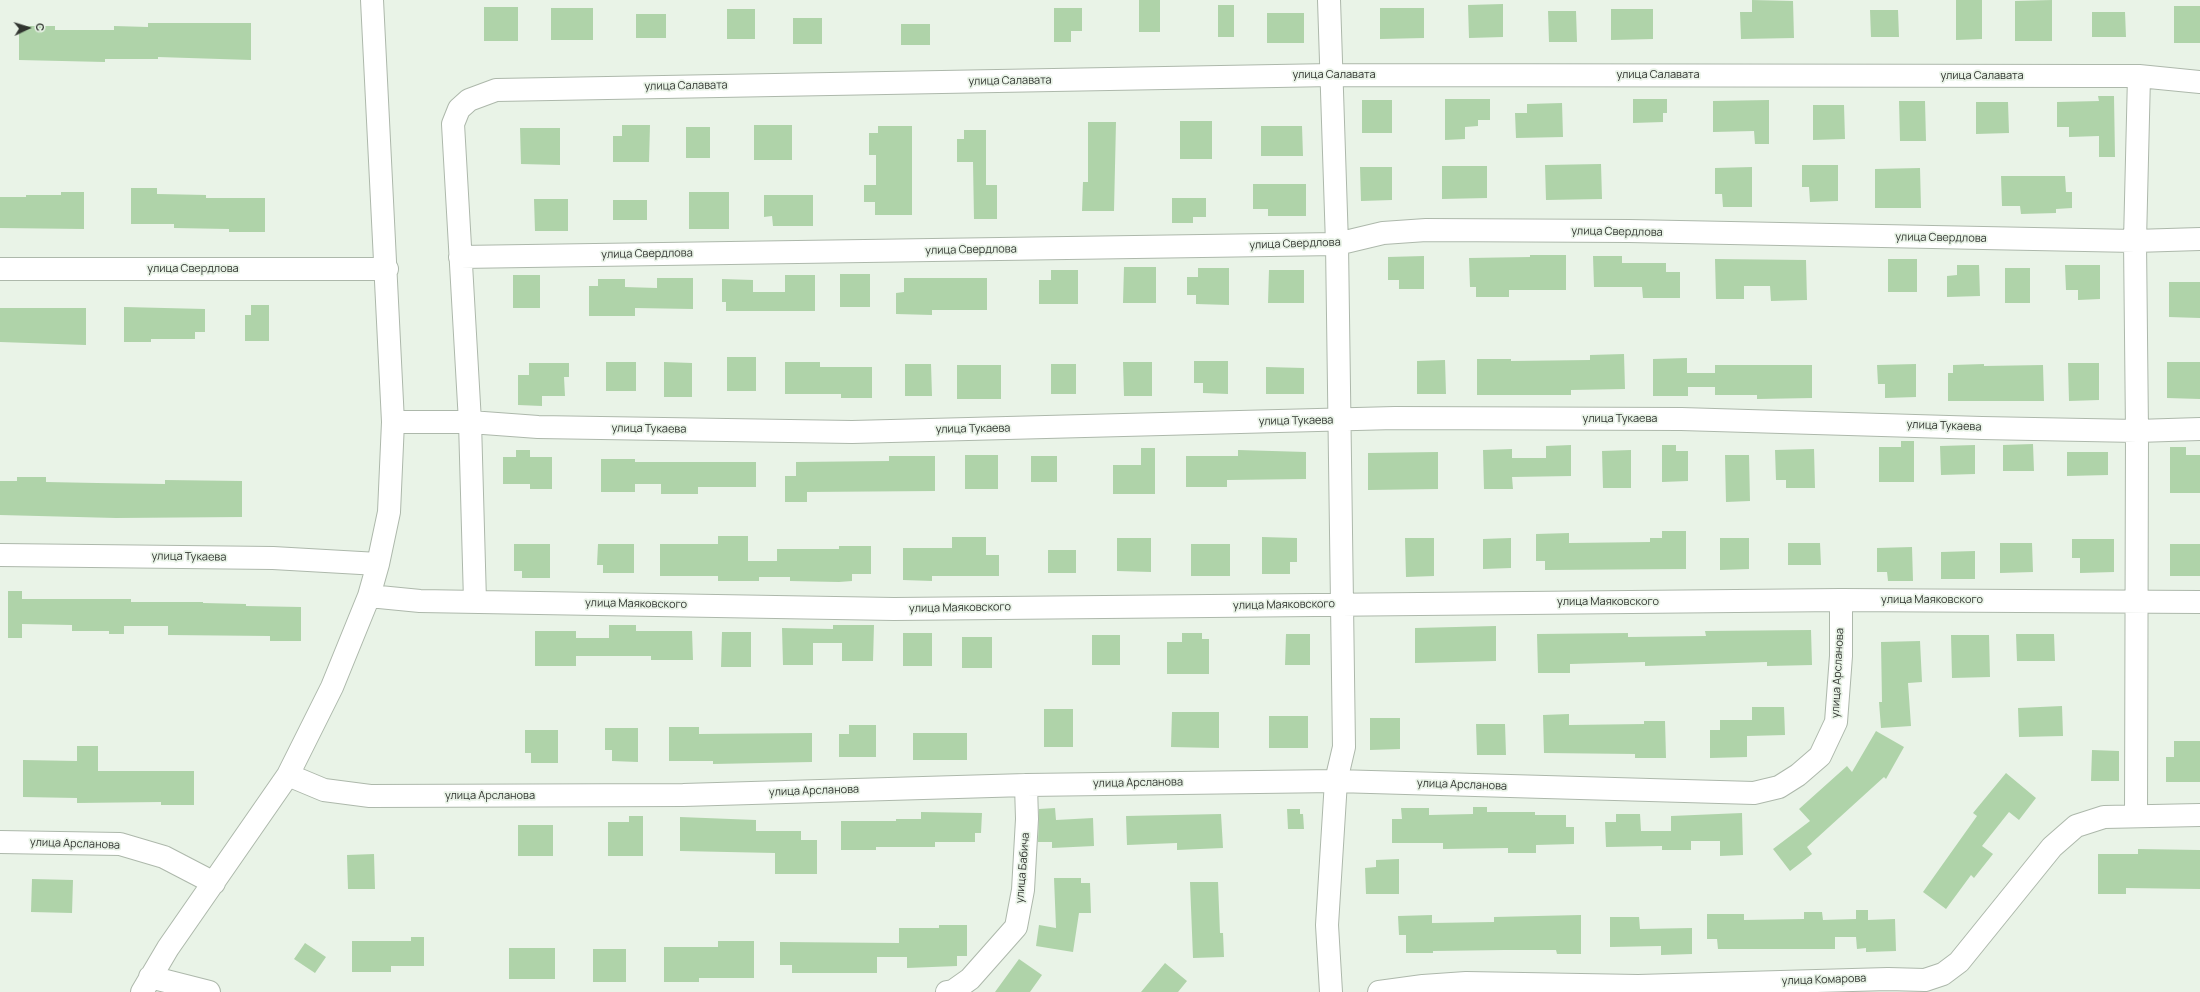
<!DOCTYPE html>
<meta charset="utf-8">
<style>
body{margin:0}
#map{position:relative;width:2200px;height:992px;overflow:hidden;background:#e9f3e7;font-family:Manrope,sans-serif}
canvas{display:block}
.north{position:absolute;left:8px;top:8px;width:40px;height:40px;-webkit-text-stroke:3px #e9f3e7;paint-order:stroke;rotate:86deg;font-size:11px;font-weight:700;line-height:16px;text-align:center;color:#313530}
.north::after{content:'';display:block;margin:auto;width:14px;height:18px;background:#313530;clip-path:polygon(50% 0,100% 100%,50% 72%,0 100%)}
</style>
<div id="map">
<canvas width="2200" height="992"></canvas>
<div class="north">С</div>
</div>
<script>
const g = document.querySelector('canvas').getContext('2d');
g.lineJoin = 'round';
function fillPath(path, color) { g.fillStyle = color; g.fill(path, 'evenodd'); }
const toPath = rows => new Path2D(rows.map(r => 'M' + r).join(''));
function stroke(path, color, width, dash) { g.strokeStyle = color; g.lineWidth = width; g.lineCap = dash ? 'butt' : 'round'; g.setLineDash(dash || []); g.stroke(path); }
function drawText(font, color, halo, rows, align = 'center') {
  g.font = font + ' Manrope,sans-serif'; g.lineWidth = 3.5; g.setLineDash([]); g.textBaseline = 'middle'; g.strokeStyle = halo; g.fillStyle = color; for (const [text, x, y, turn = 0] of rows) {
    g.save(); g.translate(x, y); g.rotate((+turn || 0) * Math.PI / 180); g.textAlign = isNaN(turn) ? turn : align; if (halo) g.strokeText(text, 0, 0); g.fillText(text, 0, 0); g.restore();
  }
}
fillPath(toPath([
 [1139,0,1160,0,1160,32,1139,32],
 [1752,0,1793,1,1794,38,1741,39,1740,12,1752,12],
 [1956,0,1982,0,1982,39,1956,40],
 [2052,0,2052,41,2015,41,2015,1],
 [1503,4,1503,37,1469,38,1468,5],
 [1218,5,1234,5,1234,37,1218,37],
 [2174,6,2200,6,2200,43,2174,43],
 [484,7,518,7,518,41,484,41],
 [551,8,593,8,593,40,551,40],
 [1054,8,1082,8,1082,31,1071,31,1071,42,1054,42],
 [1380,8,1424,8,1424,38,1380,39],
 [727,9,755,9,755,39,727,39],
 [1611,9,1653,9,1653,39,1611,40],
 [1870,10,1898,10,1899,37,1871,37],
 [1548,11,1576,11,1577,42,1549,42],
 [2092,12,2125,12,2126,37,2092,37],
 [1267,13,1304,13,1304,43,1267,43],
 [636,14,666,14,666,38,636,38],
 [793,18,822,18,822,44,793,44],
 [148,23,251,23,251,60,158,57,158,59,105,59,105,62,19,60,19,26,55,26,55,30,114,30,114,26,148,27],
 [901,24,930,24,930,45,901,45],
 [2098,96,2114,96,2115,157,2099,157,2099,136,2069,137,2069,127,2057,127,2057,102,2099,101],
 [1445,99,1490,99,1490,120,1478,120,1478,126,1465,127,1465,139,1445,140],
 [1633,99,1667,99,1667,113,1663,113,1663,122,1633,123],
 [1362,100,1392,100,1392,133,1362,133],
 [1769,100,1769,144,1755,144,1754,131,1713,132,1713,101],
 [1899,101,1925,101,1926,141,1900,141],
 [1976,102,2008,102,2009,133,1976,134],
 [1562,103,1563,137,1516,138,1515,113,1527,113,1527,104],
 [1813,105,1844,105,1845,139,1813,140],
 [1180,121,1212,121,1212,159,1180,159],
 [1088,122,1116,122,1114,211,1082,211,1083,182,1088,182],
 [622,125,650,125,649,162,613,162,613,136,622,136],
 [754,125,792,125,792,160,754,160],
 [878,126,912,126,912,215,875,215,875,202,864,202,864,185,876,185,876,155,869,155,869,133,878,133],
 [1261,126,1302,126,1303,156,1261,156],
 [686,127,710,127,710,158,686,158],
 [520,128,560,128,560,165,521,164],
 [964,130,986,130,986,185,997,185,997,219,974,219,973,162,957,162,957,139,964,139],
 [1601,164,1602,199,1546,200,1545,165],
 [1802,165,1838,165,1838,201,1810,202,1809,187,1802,187],
 [1442,166,1487,166,1487,198,1442,199],
 [1360,167,1392,167,1392,200,1361,201],
 [1752,167,1752,207,1723,207,1722,194,1715,194,1715,168],
 [1920,168,1921,208,1875,208,1875,169],
 [2001,176,2065,176,2066,192,2072,192,2072,208,2056,209,2056,213,2021,214,2020,206,2002,206],
 [1253,184,1306,184,1306,216,1268,216,1268,209,1253,209],
 [131,188,157,188,157,194,206,195,206,198,265,198,265,232,229,232,229,229,174,228,174,224,131,224],
 [61,192,84,192,84,229,0,228,0,197,26,197,26,195,61,195],
 [689,192,729,192,729,229,689,229],
 [764,195,813,195,813,226,773,226,772,216,764,217],
 [1172,198,1206,198,1206,217,1193,217,1193,223,1172,223],
 [534,199,568,199,568,231,535,231],
 [613,200,647,200,647,220,613,220],
 [1530,255,1566,255,1566,290,1509,290,1509,297,1476,297,1476,287,1470,287,1469,258,1530,257],
 [1424,256,1424,289,1399,289,1399,280,1388,280,1388,257],
 [1593,256,1622,256,1622,263,1666,263,1666,272,1680,272,1680,298,1643,298,1642,287,1594,287],
 [1715,259,1806,260,1807,300,1771,301,1770,286,1744,286,1744,299,1716,299],
 [1888,259,1917,259,1917,292,1888,292],
 [1957,265,1979,265,1980,296,1947,297,1947,276,1957,275],
 [2065,265,2100,265,2100,299,2078,300,2078,290,2066,290],
 [1124,267,1156,267,1156,303,1123,303],
 [1198,268,1229,268,1229,305,1196,304,1196,295,1187,295,1187,277,1198,277],
 [2005,268,2030,268,2030,303,2005,303],
 [1051,270,1078,270,1078,304,1039,304,1039,280,1051,280],
 [1269,270,1304,270,1304,303,1268,303],
 [840,274,870,274,870,307,840,307],
 [513,275,540,275,540,308,513,308],
 [785,275,815,275,815,311,726,311,726,302,722,302,722,279,753,280,753,292,785,292],
 [657,278,693,278,693,309,635,308,635,316,589,316,589,286,598,286,598,279,625,279,625,287,657,288],
 [904,278,987,278,987,310,932,310,932,315,896,314,896,293,904,292],
 [2169,282,2200,282,2200,318,2169,317],
 [251,305,269,305,269,341,245,341,245,315,251,315],
 [124,307,205,309,205,332,195,332,195,339,151,339,151,342,124,342],
 [0,308,86,308,86,345,0,342],
 [1624,354,1625,389,1571,390,1571,395,1477,395,1477,359,1511,359,1511,361,1590,360,1590,355],
 [727,357,756,357,756,391,727,391],
 [1687,358,1687,373,1715,373,1715,365,1812,365,1812,398,1757,399,1757,395,1715,395,1715,387,1688,387,1688,396,1653,396,1653,359],
 [1445,360,1446,394,1417,394,1417,361],
 [1194,361,1228,361,1228,394,1203,393,1203,383,1194,383],
 [606,362,636,362,636,391,606,391],
 [664,362,692,363,692,397,664,397],
 [785,362,820,362,820,367,872,367,872,398,841,398,841,394,785,394],
 [1123,362,1152,362,1152,396,1124,396],
 [2167,362,2200,362,2200,399,2167,398],
 [529,363,569,363,569,377,564,377,565,396,542,396,542,406,518,405,518,375,529,375],
 [2068,363,2099,363,2099,400,2069,401],
 [905,364,931,364,932,396,905,396],
 [1051,364,1076,364,1076,394,1051,394],
 [1916,364,1916,397,1885,398,1885,384,1878,384,1877,365],
 [1984,364,1984,366,2043,365,2044,401,1948,401,1948,373,1953,373,1953,365],
 [957,365,1001,365,1001,399,957,399],
 [1266,367,1304,368,1304,394,1266,394],
 [1901,441,1914,441,1914,482,1879,482,1879,447,1901,447],
 [2033,444,2034,471,2003,471,2003,445],
 [1571,445,1571,476,1512,477,1513,489,1484,489,1483,450,1512,449,1512,458,1546,458,1546,446],
 [1662,445,1676,445,1676,451,1688,451,1688,481,1662,482],
 [1975,445,1975,474,1941,475,1940,446],
 [2170,447,2186,447,2186,455,2200,455,2200,493,2170,493],
 [1141,448,1155,448,1155,494,1113,494,1113,465,1141,465],
 [1814,449,1815,488,1786,488,1786,480,1776,480,1775,450],
 [516,450,530,450,530,457,552,457,552,489,530,489,530,484,503,484,503,457,516,457],
 [1238,450,1306,452,1306,479,1227,480,1227,487,1186,487,1186,456,1238,456],
 [1631,450,1631,488,1603,488,1602,451],
 [1438,452,1438,489,1368,490,1368,453],
 [2067,452,2108,452,2108,475,2067,476],
 [965,455,998,455,998,489,965,489],
 [1725,455,1749,455,1750,501,1726,502],
 [889,456,935,456,935,491,807,492,807,502,785,502,785,476,796,476,796,462,889,461],
 [1031,456,1057,456,1057,482,1031,482],
 [601,459,635,459,635,462,756,462,756,487,698,487,698,494,661,494,661,484,635,484,635,492,601,492],
 [17,477,46,477,46,482,97,483,165,484,165,480,242,481,242,517,116,518,0,515,0,481,17,481],
 [1662,531,1686,531,1686,569,1545,570,1545,561,1536,561,1536,534,1569,533,1569,543,1650,542,1650,538,1662,538],
 [718,536,748,536,748,561,777,561,777,549,839,549,839,546,871,546,871,574,852,574,852,581,839,582,790,581,790,577,759,577,759,581,718,581,718,576,660,576,660,544,718,544],
 [952,537,986,537,986,555,999,555,999,576,932,576,932,581,903,580,903,548,952,548],
 [1262,537,1297,538,1297,562,1290,562,1290,574,1262,574],
 [1117,538,1151,538,1151,572,1117,571],
 [1405,538,1434,538,1434,576,1406,577],
 [1511,538,1511,568,1483,569,1483,539],
 [1720,538,1749,538,1749,569,1720,570],
 [2072,539,2114,539,2114,572,2080,573,2080,558,2072,558],
 [1788,543,1820,543,1821,565,1788,565],
 [2000,543,2032,543,2033,572,2000,573],
 [514,544,550,544,550,578,522,578,522,571,514,571],
 [598,544,634,544,634,573,603,573,603,565,597,565],
 [1191,544,1230,544,1230,576,1191,576],
 [2170,544,2200,544,2200,576,2170,576],
 [1912,547,1913,581,1888,581,1887,572,1877,572,1877,548],
 [1048,550,1076,550,1076,573,1048,573],
 [1975,551,1975,579,1941,579,1941,552],
 [8,591,22,591,22,599,131,599,131,602,203,602,203,603,246,604,246,606,301,607,301,641,270,641,270,636,168,635,168,626,124,626,124,634,109,634,109,631,72,631,72,625,22,624,22,638,8,638],
 [609,625,636,625,636,631,692,631,693,660,651,660,651,656,576,656,576,666,535,666,535,631,576,631,576,638,609,638],
 [833,625,874,625,873,661,842,661,842,643,813,643,813,665,783,665,782,628,833,629],
 [1496,626,1496,661,1415,663,1415,628],
 [1811,630,1812,665,1767,666,1767,662,1645,666,1645,662,1570,664,1570,673,1538,673,1537,634,1628,633,1628,637,1706,636,1705,631],
 [722,632,751,632,751,667,721,667],
 [903,633,932,633,932,666,903,666],
 [1182,633,1202,633,1202,639,1209,639,1209,674,1167,674,1167,642,1182,642],
 [1286,634,1310,634,1310,665,1285,665],
 [2016,634,2054,634,2055,661,2017,661],
 [1092,635,1120,635,1120,665,1092,665],
 [1951,635,1989,635,1990,677,1952,678],
 [962,637,992,637,992,668,962,668],
 [1920,641,1922,682,1908,683,1911,726,1881,728,1879,702,1882,702,1881,642],
 [2062,706,2063,736,2019,737,2018,708],
 [1752,707,1784,707,1785,735,1747,736,1747,757,1710,758,1710,730,1720,730,1720,720,1752,720],
 [1044,709,1073,709,1073,747,1044,747],
 [1172,712,1219,712,1219,748,1171,747],
 [1569,714,1569,725,1644,724,1644,721,1665,721,1666,758,1635,758,1635,754,1544,753,1543,715],
 [1269,716,1308,716,1308,748,1269,748],
 [1370,718,1400,718,1400,749,1370,750],
 [1476,724,1505,724,1506,755,1477,755],
 [849,725,876,725,876,757,839,757,839,734,849,734],
 [669,727,699,727,699,734,812,733,812,762,713,764,713,761,669,761],
 [605,728,638,728,638,762,612,761,612,750,605,750],
 [525,730,558,730,558,763,531,763,531,753,525,753],
 [1876,731,1904,747,1886,779,1884,777,1807,847,1812,854,1790,871,1773,849,1810,821,1799,809,1847,766,1852,772],
 [913,733,967,733,967,760,913,760],
 [2174,741,2200,741,2200,782,2166,782,2166,757,2174,757],
 [77,746,98,746,98,771,194,771,194,805,161,805,161,802,77,803,77,798,23,797,23,760,77,761],
 [2092,750,2119,751,2119,781,2091,781],
 [2006,773,2036,798,2019,820,2009,812,1982,846,1993,854,1974,878,1971,875,1946,909,1923,892,1977,816,1973,813],
 [1473,807,1487,807,1487,812,1535,812,1535,815,1566,815,1566,827,1574,827,1574,844,1536,845,1536,853,1508,853,1508,848,1443,849,1443,843,1392,843,1392,819,1402,819,1401,808,1429,808,1429,815,1473,814],
 [1055,808,1056,820,1093,818,1094,846,1052,848,1052,842,1038,842,1039,809],
 [1287,809,1300,809,1300,814,1303,814,1304,829,1288,829],
 [921,812,982,813,981,833,975,833,975,842,935,842,935,847,876,847,876,850,841,850,841,821,896,821,896,819,921,819],
 [1742,813,1743,855,1720,856,1720,841,1691,841,1691,850,1662,850,1662,846,1606,847,1605,822,1616,822,1616,814,1640,814,1641,831,1671,831,1671,816],
 [1221,814,1223,848,1177,850,1177,843,1127,845,1126,816],
 [629,816,643,816,643,856,608,856,608,822,629,822],
 [680,817,756,820,756,831,801,831,801,840,817,840,817,874,775,874,775,853,680,851],
 [518,825,553,825,553,856,518,856],
 [2138,849,2200,850,2200,889,2126,888,2126,894,2098,894,2098,854,2138,854],
 [374,854,375,889,348,889,347,855],
 [1399,859,1399,894,1366,894,1365,868,1376,867,1376,860],
 [1054,878,1081,878,1081,883,1090,883,1091,913,1079,913,1073,952,1036,946,1039,925,1056,928],
 [32,879,73,880,72,913,31,912],
 [1190,882,1218,882,1220,933,1223,933,1224,957,1193,958],
 [1856,910,1868,910,1868,920,1895,919,1896,951,1866,952,1866,948,1857,949,1856,937,1835,937,1835,949,1718,949,1717,939,1707,939,1707,914,1744,914,1744,920,1804,919,1804,912,1822,912,1823,920,1856,919],
 [1432,915,1432,923,1494,922,1494,917,1581,915,1581,954,1557,954,1556,950,1504,950,1433,951,1433,953,1406,953,1406,935,1399,935,1398,916],
 [1610,917,1639,917,1640,929,1692,928,1692,954,1661,955,1661,946,1610,947],
 [939,925,967,925,967,956,957,956,957,966,907,968,907,957,877,957,877,973,792,973,792,965,780,965,780,942,899,943,899,928,939,928],
 [411,937,424,937,424,966,391,966,391,972,352,972,352,941,411,941],
 [718,941,754,941,754,978,699,978,699,982,664,982,664,947,718,947],
 [305,943,326,957,315,973,294,959],
 [509,948,555,948,555,979,509,979],
 [593,949,626,949,626,982,593,982],
 [1019,959,1042,975,1030,992,995,992],
 [1165,963,1187,981,1178,992,1141,992]
]), '#afd3a9');
const minor = toPath([
 [1329,0,1337,244,1344,747,1336,781,1327,925,1331,992],
 [460,257,1337,244,1383,233,1426,230,1629,231,2135,241,2200,239],
 [0,269,387,269],
 [393,422,470,422,538,427,852,432,1395,418,1681,419,1982,428,2137,431,2200,429],
 [0,555,273,558,378,564],
 [369,596,420,601,894,609,1841,600,2200,602],
 [475,601,470,422,453,124,459,109,469,100,496,90,1332,75,2100,76,2139,76,2200,82],
 [288,775,324,790,370,796,683,795,1026,785,1336,781,1754,793,1779,787,1798,775,1820,756,1836,722,1841,656,1841,600],
 [2136,815,2137,431,2135,241,2139,76],
 [0,842,120,844,164,857,214,883],
 [150,977,209,992],
 [142,992,168,948,288,775,332,687,369,596,378,564,389,512,393,422,372,0],
 [947,992,953,991,970,979,1016,927,1023,890,1027,819,1026,785],
 [1379,992,1423,986,1466,983,1638,986,1888,979,1925,980,1943,974,1959,962,2052,847,2076,826,2104,817,2200,815]
]);
stroke(minor, '#adb8ab', 24);
stroke(minor, '#fff', 22);
drawText('11px', '#313530', '#e9f3e7', [
 ["улица Салавата",1334,75],
 ["улица Салавата",1658,75],
 ["улица Салавата",1982,76],
 ["улица Салавата",1010,81,-1],
 ["улица Салавата",686,86,-1],
 ["улица Свердлова",1617,232,1],
 ["улица Свердлова",1941,238,1],
 ["улица Свердлова",1295,244,-2],
 ["улица Свердлова",971,250,-1],
 ["улица Свердлова",647,254,-1],
 ["улица Свердлова",193,269],
 ["улица Тукаева",1620,419],
 ["улица Тукаева",1296,421,-1],
 ["улица Тукаева",1944,426,2],
 ["улица Тукаева",649,429,1],
 ["улица Тукаева",973,429,-1],
 ["улица Тукаева",189,557,1],
 ["улица Маяковского",1932,600],
 ["улица Маяковского",1608,602],
 ["улица Маяковского",636,604,1],
 ["улица Маяковского",1284,605,-1],
 ["улица Маяковского",960,608,-1],
 ["улица Арсланова",1838,673,-87],
 ["улица Арсланова",1138,783,-1],
 ["улица Арсланова",1462,785,2],
 ["улица Арсланова",814,791,-2],
 ["улица Арсланова",490,796],
 ["улица Арсланова",75,844,2],
 ["улица Бабича",1023,868,-85],
 ["улица Комарова",1824,980,-2]
]);
</script>
